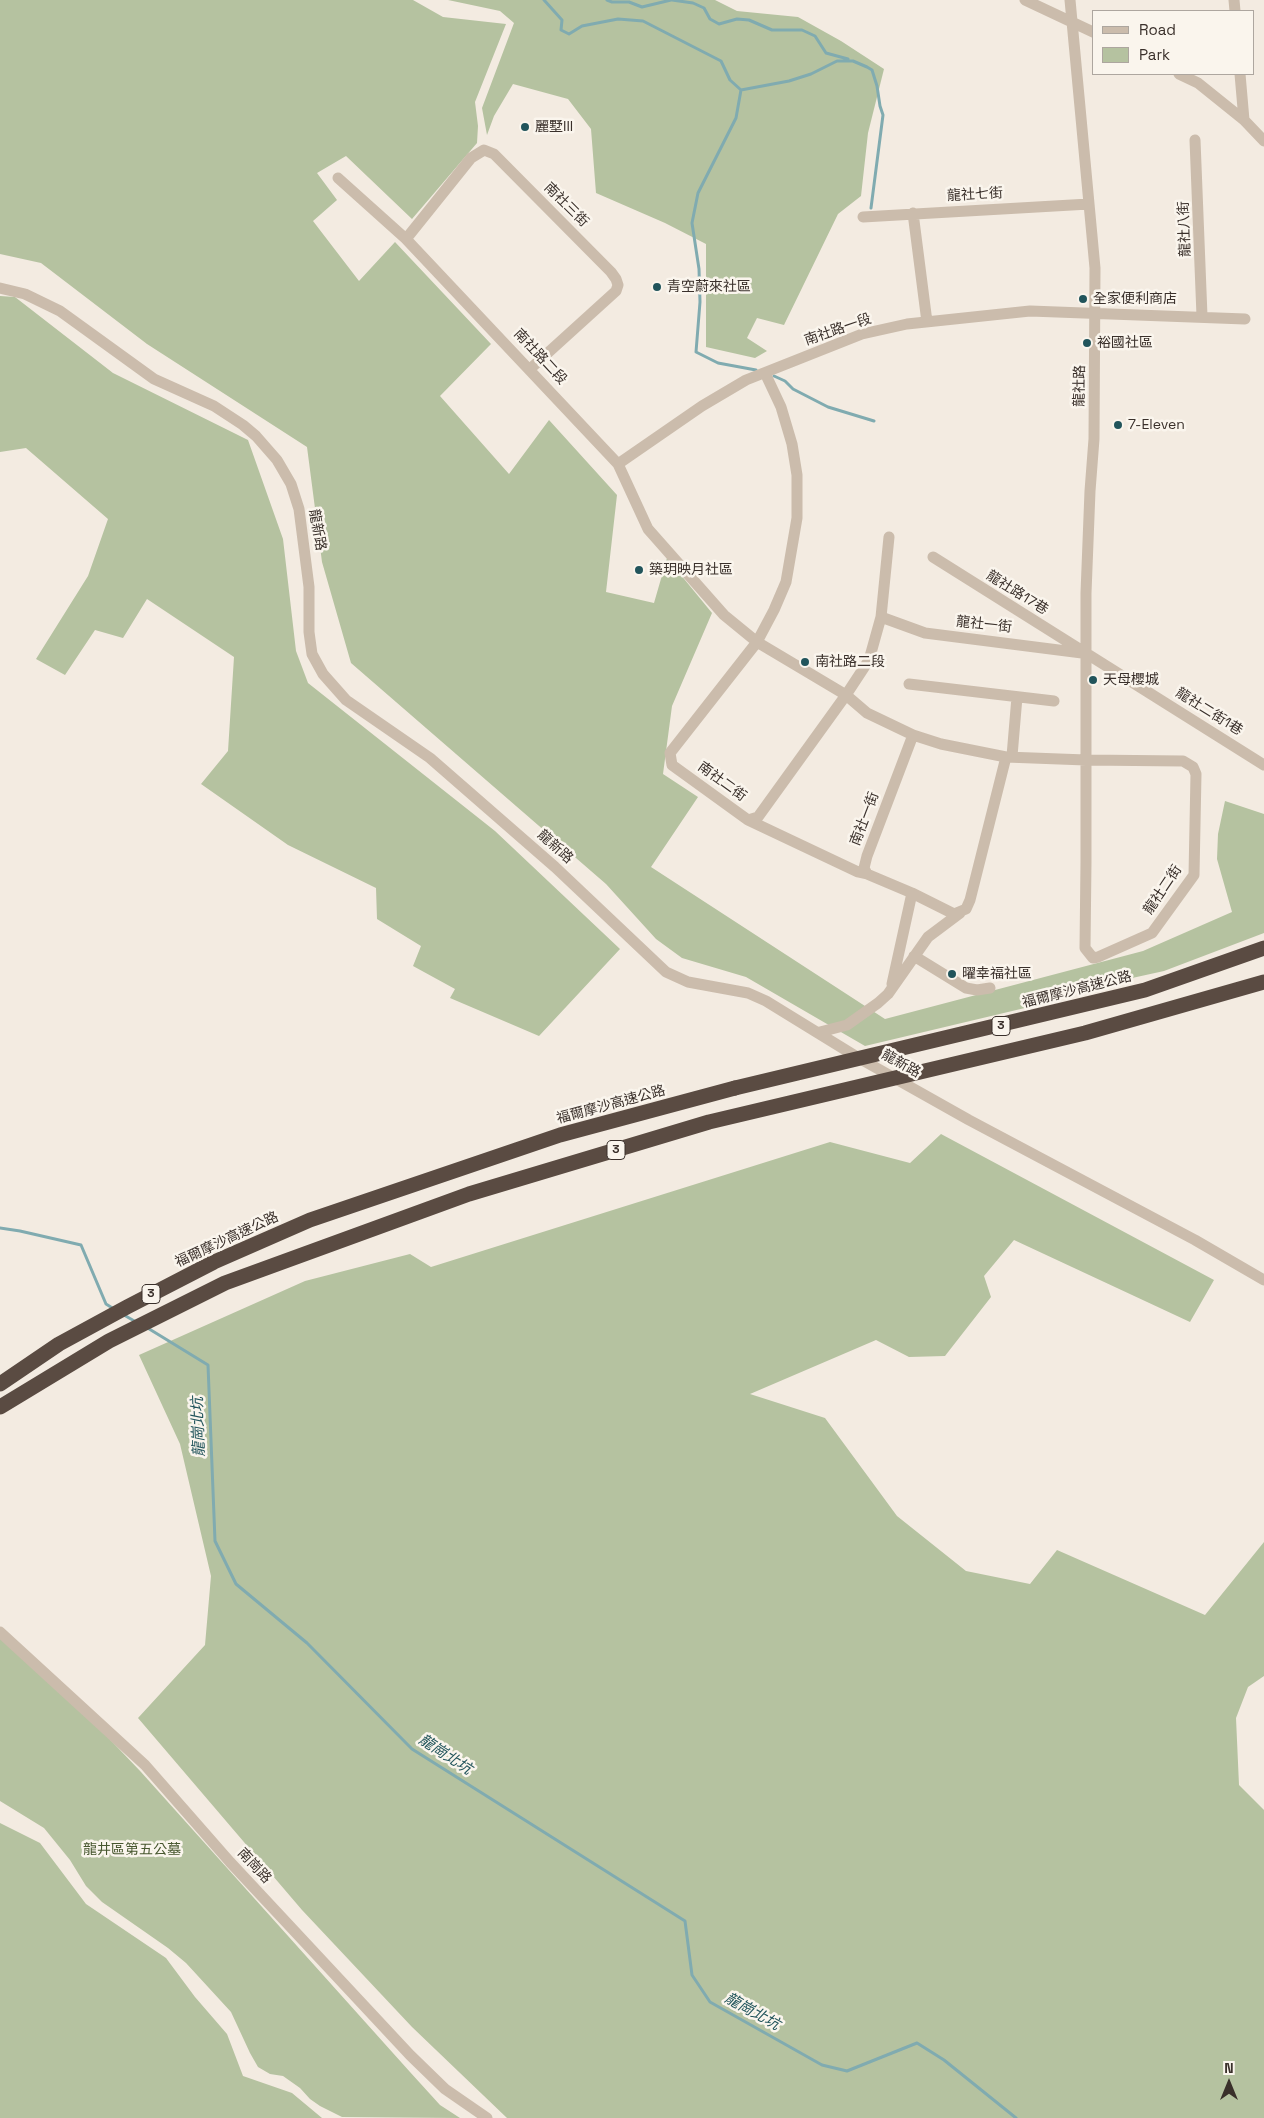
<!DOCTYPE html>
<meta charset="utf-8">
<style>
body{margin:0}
#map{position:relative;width:1264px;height:2118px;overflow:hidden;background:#f3ebe1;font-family:"Space Grotesk",sans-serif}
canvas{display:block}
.legend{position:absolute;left:1092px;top:10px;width:162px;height:65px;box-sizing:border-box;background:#faf5ed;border:1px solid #ada69f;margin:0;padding:6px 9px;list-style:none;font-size:15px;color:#3a302b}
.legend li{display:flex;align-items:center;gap:10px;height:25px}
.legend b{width:25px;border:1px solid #ada69f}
.north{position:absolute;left:1204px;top:2058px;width:50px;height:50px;-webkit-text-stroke:4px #faf5ed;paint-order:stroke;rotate:0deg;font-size:14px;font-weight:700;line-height:20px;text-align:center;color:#3a302b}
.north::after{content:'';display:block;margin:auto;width:18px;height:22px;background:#3a302b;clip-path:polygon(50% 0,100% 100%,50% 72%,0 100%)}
</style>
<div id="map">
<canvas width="1264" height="2118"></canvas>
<ul class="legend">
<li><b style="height:6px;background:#cbbcac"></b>Road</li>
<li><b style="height:14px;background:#b5c2a0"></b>Park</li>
</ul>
<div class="north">N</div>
</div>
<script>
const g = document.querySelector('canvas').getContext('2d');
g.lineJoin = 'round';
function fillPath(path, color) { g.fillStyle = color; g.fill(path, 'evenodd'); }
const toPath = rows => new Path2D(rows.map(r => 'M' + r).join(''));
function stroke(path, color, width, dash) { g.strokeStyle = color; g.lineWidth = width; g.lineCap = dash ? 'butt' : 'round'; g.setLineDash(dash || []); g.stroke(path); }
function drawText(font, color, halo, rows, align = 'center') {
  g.font = font + ' "Space Grotesk","Noto Sans TC",sans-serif'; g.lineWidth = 5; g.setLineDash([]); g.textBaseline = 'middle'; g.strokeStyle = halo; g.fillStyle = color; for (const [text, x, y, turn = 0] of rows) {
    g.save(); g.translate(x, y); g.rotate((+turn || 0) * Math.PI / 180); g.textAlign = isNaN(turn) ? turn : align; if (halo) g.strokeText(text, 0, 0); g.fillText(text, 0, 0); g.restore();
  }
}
fillPath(toPath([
 [0,0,413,0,443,17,506,24,475,102,478,126,477,143,412,219,346,156,317,173,337,200,313,221,359,281,395,242,491,344,440,396,509,474,549,420,617,495,606,592,654,603,667,558,712,613,672,706,663,774,698,797,651,867,885,1019,1143,951,1232,912,1217,859,1218,834,1225,801,1264,814,1264,933,1164,971,1082,989,1029,1007,865,1046,746,977,682,958,656,939,606,884,351,663,322,562,307,447,147,344,41,263,0,254],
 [448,0,715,0,737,11,798,17,841,41,884,69,868,133,861,196,838,214,784,325,757,318,747,338,767,351,755,358,706,347,706,244,665,223,596,193,591,129,568,99,513,84,494,116,487,135,482,108,514,23,500,11],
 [0,296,15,297,113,373,248,440,283,539,296,651,308,683,495,831,620,949,539,1036,450,998,455,989,413,966,421,946,377,919,376,888,288,845,201,784,228,751,234,657,147,599,123,638,95,630,65,675,36,659,88,576,108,519,26,448,0,452],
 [941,1134,1214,1280,1190,1322,1014,1240,984,1276,991,1297,945,1356,909,1357,876,1340,750,1394,825,1418,897,1516,966,1571,1030,1584,1057,1550,1205,1615,1264,1542,1264,1676,1248,1687,1236,1718,1239,1785,1264,1810,1264,2118,507,2118,412,2027,302,1910,138,1718,205,1645,211,1576,180,1444,139,1355,305,1281,410,1254,431,1267,830,1142,910,1163],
 [0,1634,81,1709,141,1772,410,2072,440,2105,460,2118,342,2117,320,2106,310,2099,300,2088,283,2076,270,2074,258,2067,250,2053,231,2012,186,1963,168,1948,102,1902,86,1886,70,1860,44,1828,0,1801],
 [0,1823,40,1843,86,1904,166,1958,195,1997,227,2034,243,2076,292,2093,322,2118,0,2118]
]), '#b5c2a0');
stroke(toPath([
 [544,0,562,20,561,30,569,34,582,26,618,19,643,21,721,61,730,80,741,90,789,81,811,74,837,61,853,61,867,67,872,70,877,86,880,106,883,115,871,208],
 [607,0,612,2,629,2,642,7,671,0],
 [672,0,693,3,704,8,710,19,719,24,737,19,749,20,772,30,802,30,815,36,826,53,848,59],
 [741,90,736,118,698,193,692,223,699,269,700,302,696,352,718,363,756,370],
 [774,376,785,381,793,389,828,407,874,421],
 [0,1228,20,1231,81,1245,106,1304,114,1309],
 [124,1315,136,1322],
 [146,1327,208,1365,215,1541,236,1584,307,1643,412,1749,685,1921,692,1975,710,2002,822,2065,847,2071,917,2043,944,2060,1016,2118]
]), '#80abb0', 3);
stroke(toPath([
 [1025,0,1093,32],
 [1234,0,1235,11],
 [1179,74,1198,83,1244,120,1264,141],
 [1240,74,1244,120],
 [1195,140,1202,316],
 [338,178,406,239,618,464,648,529,724,615,757,642,846,695,867,713,913,735,941,744,1006,757,1086,760,1183,761,1193,767,1196,774,1194,875,1152,933,1098,957,1093,958,1085,948,1086,862,1086,593,1090,491,1094,439,1095,268,1070,0],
 [913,213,927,322],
 [863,217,1089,204],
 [406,239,471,158,484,150,494,154,611,272,616,279,618,285,616,291,530,369],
 [0,288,25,294,60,311,154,379,214,406,243,425,256,436,277,460,291,484,299,509,309,587,309,632,312,654,323,674,346,700,430,758,555,867,666,972,688,982,748,993,766,1001,857,1057,969,1120,1195,1240,1264,1280],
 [765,373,781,407,792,444,797,475,797,518,786,582,774,610,757,642,670,753,672,765,748,820,758,817,846,695,869,660,881,617,889,537],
 [618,464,702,406,746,380,862,334,907,324,1030,311,1245,319],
 [933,557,1264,765],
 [881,617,925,633,1082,653],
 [909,684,1054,701],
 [913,735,867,856,864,868,867,874,912,893,954,914,966,909,970,900,1006,757],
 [1012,756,1017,697],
 [748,820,858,872,867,874],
 [914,956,966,988,977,990,990,988],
 [892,984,912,893],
 [820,1032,847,1025,878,1003,888,994,928,937,960,913],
 [0,1632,145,1765,230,1862,410,2055,445,2089,487,2118]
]), '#cbbcac', 11);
stroke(toPath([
 [0,1384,59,1344,127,1307,214,1262,310,1220,560,1135,735,1088]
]), '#5a4b42', 15);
stroke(toPath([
 [735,1088,1145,990,1264,948],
 [0,1407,109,1341,225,1283,469,1194,709,1122,1085,1033,1264,982]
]), '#5a4b42', 15);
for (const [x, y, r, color] of [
 [525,127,5,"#21545b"],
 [657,287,5,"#21545b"],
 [1083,299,5,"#21545b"],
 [1087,343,5,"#21545b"],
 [1118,425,5,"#21545b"],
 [639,570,5,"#21545b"],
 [805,662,5,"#21545b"],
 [1093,680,5,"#21545b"],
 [952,974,5,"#21545b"]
]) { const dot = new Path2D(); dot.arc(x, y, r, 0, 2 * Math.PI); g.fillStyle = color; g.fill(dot); stroke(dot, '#faf5ed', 2); }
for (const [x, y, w] of [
 [1001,1026,18],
 [616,1150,18],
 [151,1294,18]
]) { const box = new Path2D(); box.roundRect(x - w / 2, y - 9.5, w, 19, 4); g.fillStyle = '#faf5ed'; g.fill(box); stroke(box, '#3a302b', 1); }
drawText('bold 12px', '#3a302b', null, [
 ["3",1001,1026],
 ["3",616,1150],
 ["3",151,1294]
]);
drawText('14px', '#3a302b', '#faf5ed', [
 ["麗墅III",535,127],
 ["青空蔚來社區",667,287],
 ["全家便利商店",1093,299],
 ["裕國社區",1097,343],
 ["7-Eleven",1128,425],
 ["築玥映月社區",649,570],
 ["南社路二段",815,662],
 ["天母櫻城",1103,680],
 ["曜幸福社區",962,974]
], 'left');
drawText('14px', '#3a302b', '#faf5ed', [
 ["龍社七街",975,195,-3],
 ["南社三街",566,205,45],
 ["龍社八街",1185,229,-92],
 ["南社路一段",838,330,-19],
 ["南社路二段",540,357,47],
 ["龍社路",1080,386,-89],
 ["龍新路",317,530,80],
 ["龍社路17巷",1017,593,32],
 ["龍社一街",984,625,6],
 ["龍社二街1巷",1209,712,32],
 ["南社二街",722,782,36],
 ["南社一街",865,819,-69],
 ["龍新路",555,847,42],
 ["龍社二街",1163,890,-56],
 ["福爾摩沙高速公路",1077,990,-14],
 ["龍新路",901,1064,29],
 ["福爾摩沙高速公路",611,1105,-15],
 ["福爾摩沙高速公路",227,1240,-25],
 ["南崗路",254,1866,47]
]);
drawText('14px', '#47572f', '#faf5ed', [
 ["龍井區第五公墓",132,1850]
]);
drawText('italic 15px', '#21545b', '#faf5ed', [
 ["龍崗北坑",199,1427,-92],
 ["龍崗北坑",445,1755,33],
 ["龍崗北坑",752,2012,29]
]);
</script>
